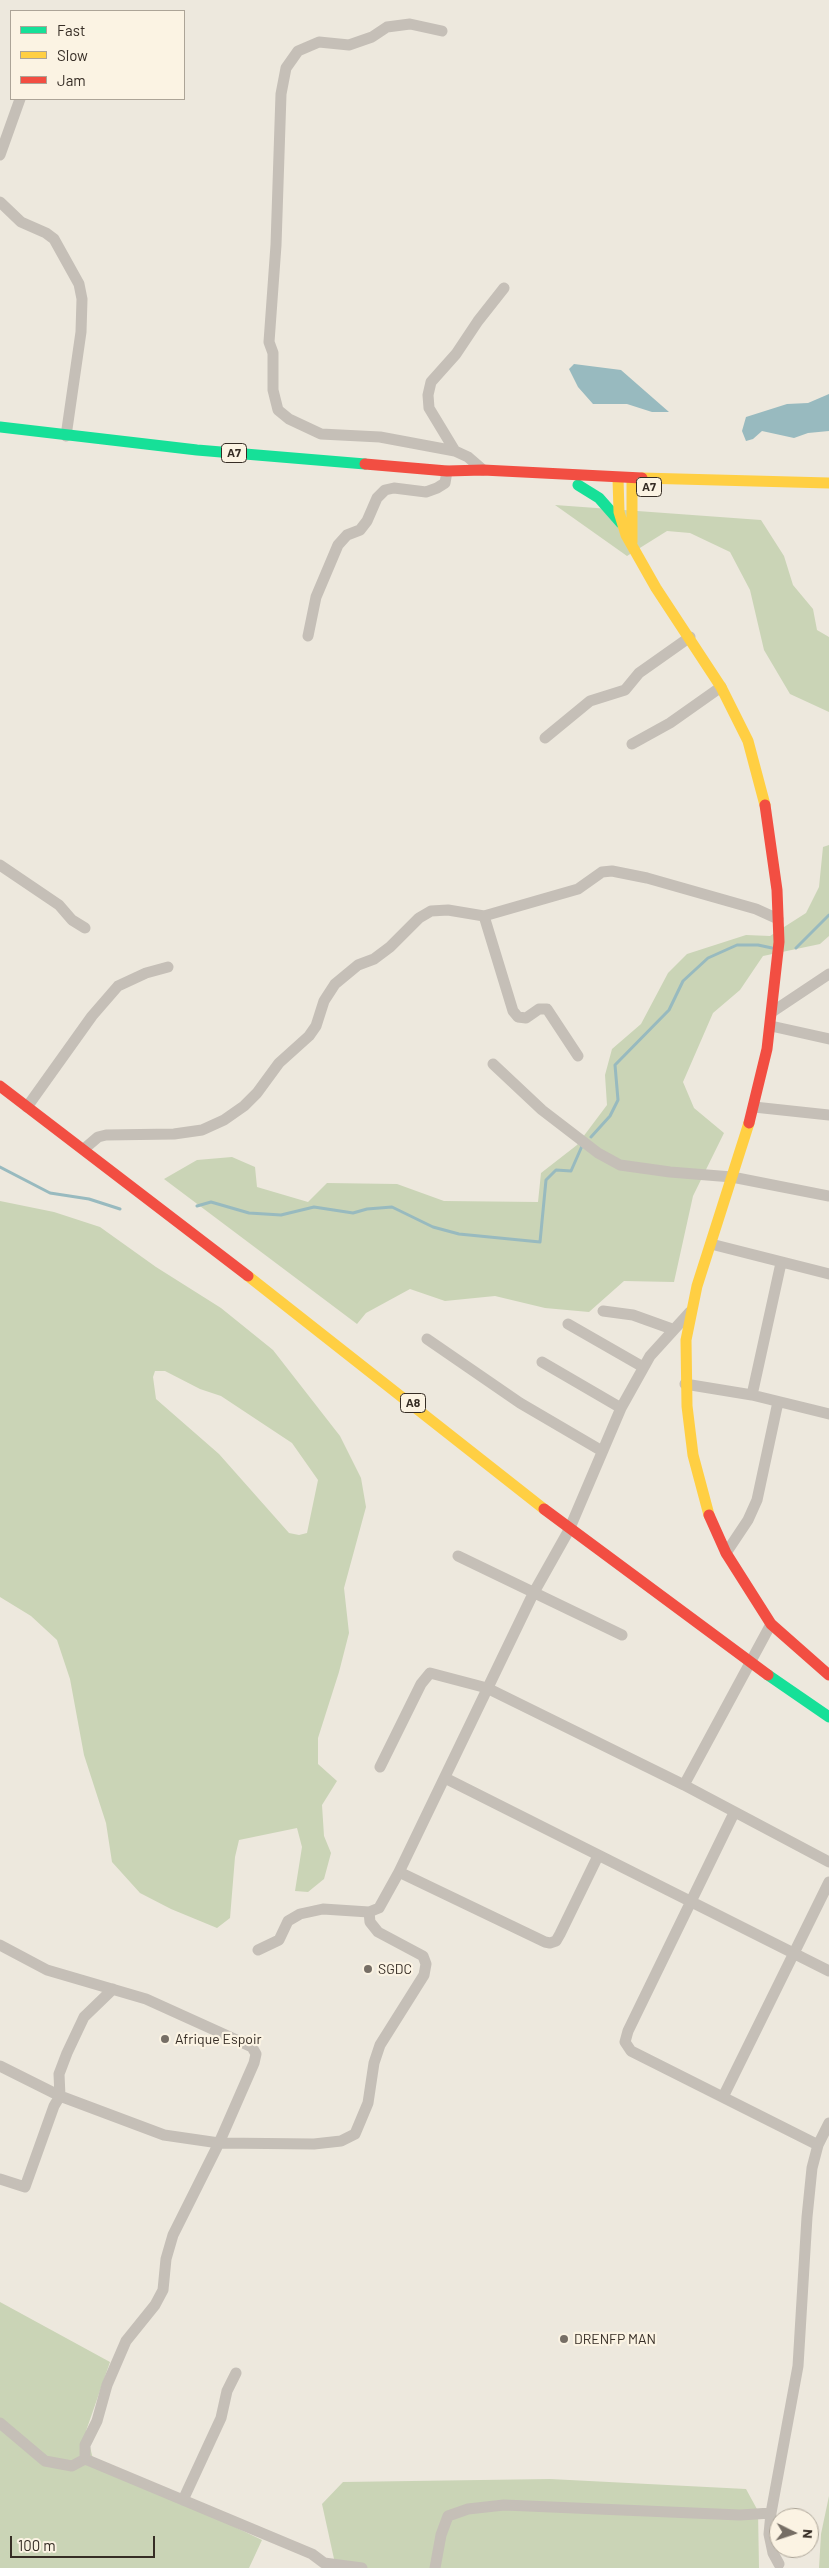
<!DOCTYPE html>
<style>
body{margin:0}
#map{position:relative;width:829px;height:2568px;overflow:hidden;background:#ede8dd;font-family:Barlow,sans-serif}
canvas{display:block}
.legend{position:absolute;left:10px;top:10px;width:175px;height:90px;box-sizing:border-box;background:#fbf3e3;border:1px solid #aca497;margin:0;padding:6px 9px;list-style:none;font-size:15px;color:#362d25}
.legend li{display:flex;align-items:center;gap:10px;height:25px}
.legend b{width:25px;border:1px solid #aca497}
.north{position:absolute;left:769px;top:2508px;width:50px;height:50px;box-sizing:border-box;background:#fbf3e3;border:1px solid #aca497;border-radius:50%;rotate:94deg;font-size:14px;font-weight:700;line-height:20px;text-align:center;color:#362d25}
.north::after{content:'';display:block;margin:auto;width:18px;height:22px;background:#766e65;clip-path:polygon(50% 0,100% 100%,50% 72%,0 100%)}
.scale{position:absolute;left:10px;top:2536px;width:145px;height:22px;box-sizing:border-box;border:2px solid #362d25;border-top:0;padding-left:6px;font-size:15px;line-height:18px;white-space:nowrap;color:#362d25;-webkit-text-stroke:4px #fbf3e3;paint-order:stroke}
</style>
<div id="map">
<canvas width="829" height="2568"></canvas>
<ul class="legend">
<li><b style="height:6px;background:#16e098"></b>Fast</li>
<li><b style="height:6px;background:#ffcf43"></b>Slow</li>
<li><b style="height:6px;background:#f24e42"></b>Jam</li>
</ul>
<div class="north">N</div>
<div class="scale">100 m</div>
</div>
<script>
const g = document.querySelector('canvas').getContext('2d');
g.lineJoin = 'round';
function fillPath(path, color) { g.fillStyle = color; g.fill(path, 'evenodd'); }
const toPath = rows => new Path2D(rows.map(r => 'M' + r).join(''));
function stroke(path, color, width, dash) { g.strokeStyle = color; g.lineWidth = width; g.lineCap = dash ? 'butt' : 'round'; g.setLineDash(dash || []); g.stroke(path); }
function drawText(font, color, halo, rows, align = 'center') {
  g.font = font + ' Barlow,sans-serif'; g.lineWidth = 4.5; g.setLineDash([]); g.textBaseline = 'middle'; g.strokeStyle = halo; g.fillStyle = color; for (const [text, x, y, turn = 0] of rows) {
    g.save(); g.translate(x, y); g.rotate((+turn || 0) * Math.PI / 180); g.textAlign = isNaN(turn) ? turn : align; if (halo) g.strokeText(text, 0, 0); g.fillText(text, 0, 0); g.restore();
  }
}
fillPath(toPath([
 [555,505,761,520,784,556,793,585,813,609,817,630,829,637,829,712,790,694,764,650,750,590,730,552,690,533,667,531,627,556],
 [829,845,829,936,820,944,763,956,740,990,713,1013,683,1082,694,1108,724,1133,693,1196,674,1282,624,1281,589,1312,545,1308,495,1296,445,1301,410,1289,366,1313,357,1324,164,1179,197,1160,232,1157,255,1167,257,1187,308,1202,327,1183,397,1184,444,1201,538,1202,541,1173,577,1145,607,1105,605,1075,612,1049,641,1024,668,973,687,954,746,935,770,936,806,913,819,887,823,847],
 [0,1201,54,1212,100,1227,156,1267,221,1308,273,1350,340,1436,361,1478,366,1507,344,1588,349,1633,339,1672,318,1738,318,1764,337,1781,322,1805,324,1836,331,1853,324,1879,308,1892,295,1891,302,1847,297,1828,239,1840,235,1857,230,1918,217,1928,171,1909,140,1893,112,1862,106,1823,84,1755,70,1679,57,1640,31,1616,0,1597],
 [155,1371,165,1371,200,1389,221,1396,292,1443,318,1480,307,1533,299,1535,289,1533,219,1454,156,1399,153,1377],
 [0,2302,110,2362,86,2431,93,2459,262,2540,249,2568,0,2568],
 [550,2479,746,2489,758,2511,759,2568,336,2568,322,2504,343,2482],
 [829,2496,829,2568,819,2568,821,2534]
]), '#cad4b6');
fillPath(toPath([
 [574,364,621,370,669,412,652,412,627,404,593,404,578,387,569,369],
 [829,394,829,431,808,433,794,438,762,431,753,439,746,441,742,431,746,417,787,404,808,403]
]), '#98babf');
stroke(toPath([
 [796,948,829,915],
 [591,1137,610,1116,618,1100,615,1065,669,1010,683,981,708,958,737,945,758,945,772,948],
 [0,1167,50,1193,89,1199,120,1209],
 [197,1206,211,1202,249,1213,281,1215,314,1207,353,1213,367,1209,392,1207,433,1227,459,1234,540,1242,546,1180,556,1170,571,1171,582,1146]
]), '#98babf', 3);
stroke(toPath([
 [442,31,410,24,387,27,372,37,349,45,319,42,298,51,286,68,281,94,276,245,269,342,273,353,273,390,278,410,289,419,321,434,380,437,455,451,468,457,483,470],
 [0,155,20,99],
 [0,202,21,222,46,233,54,239,79,284,82,299,81,332,66,436],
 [455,451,429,408,428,395,431,382,456,354,478,321,504,288],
 [308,636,316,597,338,545,347,535,360,530,367,521,377,498,385,490,394,488,426,492,437,488,445,483,447,471],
 [545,738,590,701,625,690,639,673,690,637],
 [632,744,670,723,721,687],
 [0,865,59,905,72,920,85,928],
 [484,916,513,1011,518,1017,526,1018,539,1009,547,1009,578,1056],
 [772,1012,829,974],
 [771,1026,829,1039],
 [493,1064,542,1110,598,1153,620,1165,670,1172,732,1177,829,1196],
 [27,1107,92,1016,118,986,146,973,168,967],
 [754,1107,829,1115],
 [84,1149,98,1137,106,1135,174,1134,202,1130,224,1120,244,1106,257,1093,279,1063,309,1036,316,1026,324,1001,335,984,358,965,374,959,390,947,419,918,431,911,448,910,484,916,578,889,602,872,612,871,647,878,756,909,778,919],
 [711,1244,829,1274],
 [603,1311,633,1315,672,1329],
 [568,1324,643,1367],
 [427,1339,520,1403,602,1451],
 [542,1362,621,1408],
 [685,1384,752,1395,829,1414],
 [752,1395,781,1263],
 [726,1553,748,1520,757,1500,778,1402],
 [458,1556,622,1635],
 [380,1767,421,1684,430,1673,487,1688,684,1785,829,1862],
 [445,1778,829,1971],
 [684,1785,771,1624],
 [734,1813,628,2031,625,2042,631,2051,818,2145],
 [399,1872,545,1942,550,1943,556,1941,560,1934,598,1856],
 [0,1945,47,1970,146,1999,252,2047,256,2054,254,2063,219,2143,314,2144,341,2141,355,2134,368,2103,374,2063,380,2045,424,1975,426,1964,423,1956,378,1932,370,1922,369,1912],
 [258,1950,279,1940,288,1921,300,1914,323,1909,369,1912,379,1908,399,1872,533,1594,569,1530,621,1408,650,1356,690,1312],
 [0,2066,60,2096,164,2135,219,2143,173,2235,166,2259,163,2290,155,2305,126,2341,107,2385,97,2421,85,2445,85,2459,312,2554,324,2563,362,2568],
 [723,2097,829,1882],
 [0,2179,25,2187,54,2106,60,2096,59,2074,67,2053,84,2017,113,1989],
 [0,2423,45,2461,72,2466,85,2459],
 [183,2500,221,2418,227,2391,236,2373],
 [779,2564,773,2553,769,2534,771,2513,798,2366,807,2217,812,2168,818,2145,829,2123],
 [435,2568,441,2535,448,2516,468,2509,504,2505,740,2515,771,2513]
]), '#c5bfb7', 11);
stroke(toPath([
 [0,427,197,450,365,464],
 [578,485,599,498,621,523],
 [768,1675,829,1717]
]), '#16e098', 11);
stroke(toPath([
 [618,478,619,512,626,535,656,588,721,687,748,741,765,805],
 [632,478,632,542],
 [642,478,829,483],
 [248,1276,544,1509],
 [709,1515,693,1455,687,1406,686,1340,697,1286,749,1123]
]), '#ffcf43', 11);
stroke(toPath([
 [365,464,447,471,483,470,642,478],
 [0,1086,248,1276],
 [749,1123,767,1049,779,942,777,890,765,805],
 [544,1509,768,1675],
 [709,1515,726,1553,771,1624,829,1675]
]), '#f24e42', 11);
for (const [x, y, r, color] of [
 [368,1969,5,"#766e65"],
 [165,2039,5,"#766e65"],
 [564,2339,5,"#766e65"]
]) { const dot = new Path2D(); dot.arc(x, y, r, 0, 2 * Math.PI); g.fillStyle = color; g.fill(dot); stroke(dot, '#fbf3e3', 2); }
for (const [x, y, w] of [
 [234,453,25],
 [649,487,25],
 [413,1403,25]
]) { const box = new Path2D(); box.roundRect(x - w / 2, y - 9.5, w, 19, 4); g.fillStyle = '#fbf3e3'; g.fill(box); stroke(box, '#362d25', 1); }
drawText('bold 12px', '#362d25', null, [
 ["A7",234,453],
 ["A7",649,487],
 ["A8",413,1403]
]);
drawText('14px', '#362d25', '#fbf3e3', [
 ["SGDC",378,1969],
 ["Afrique Espoir",175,2039],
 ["DRENFP MAN",574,2339]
], 'left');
</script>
